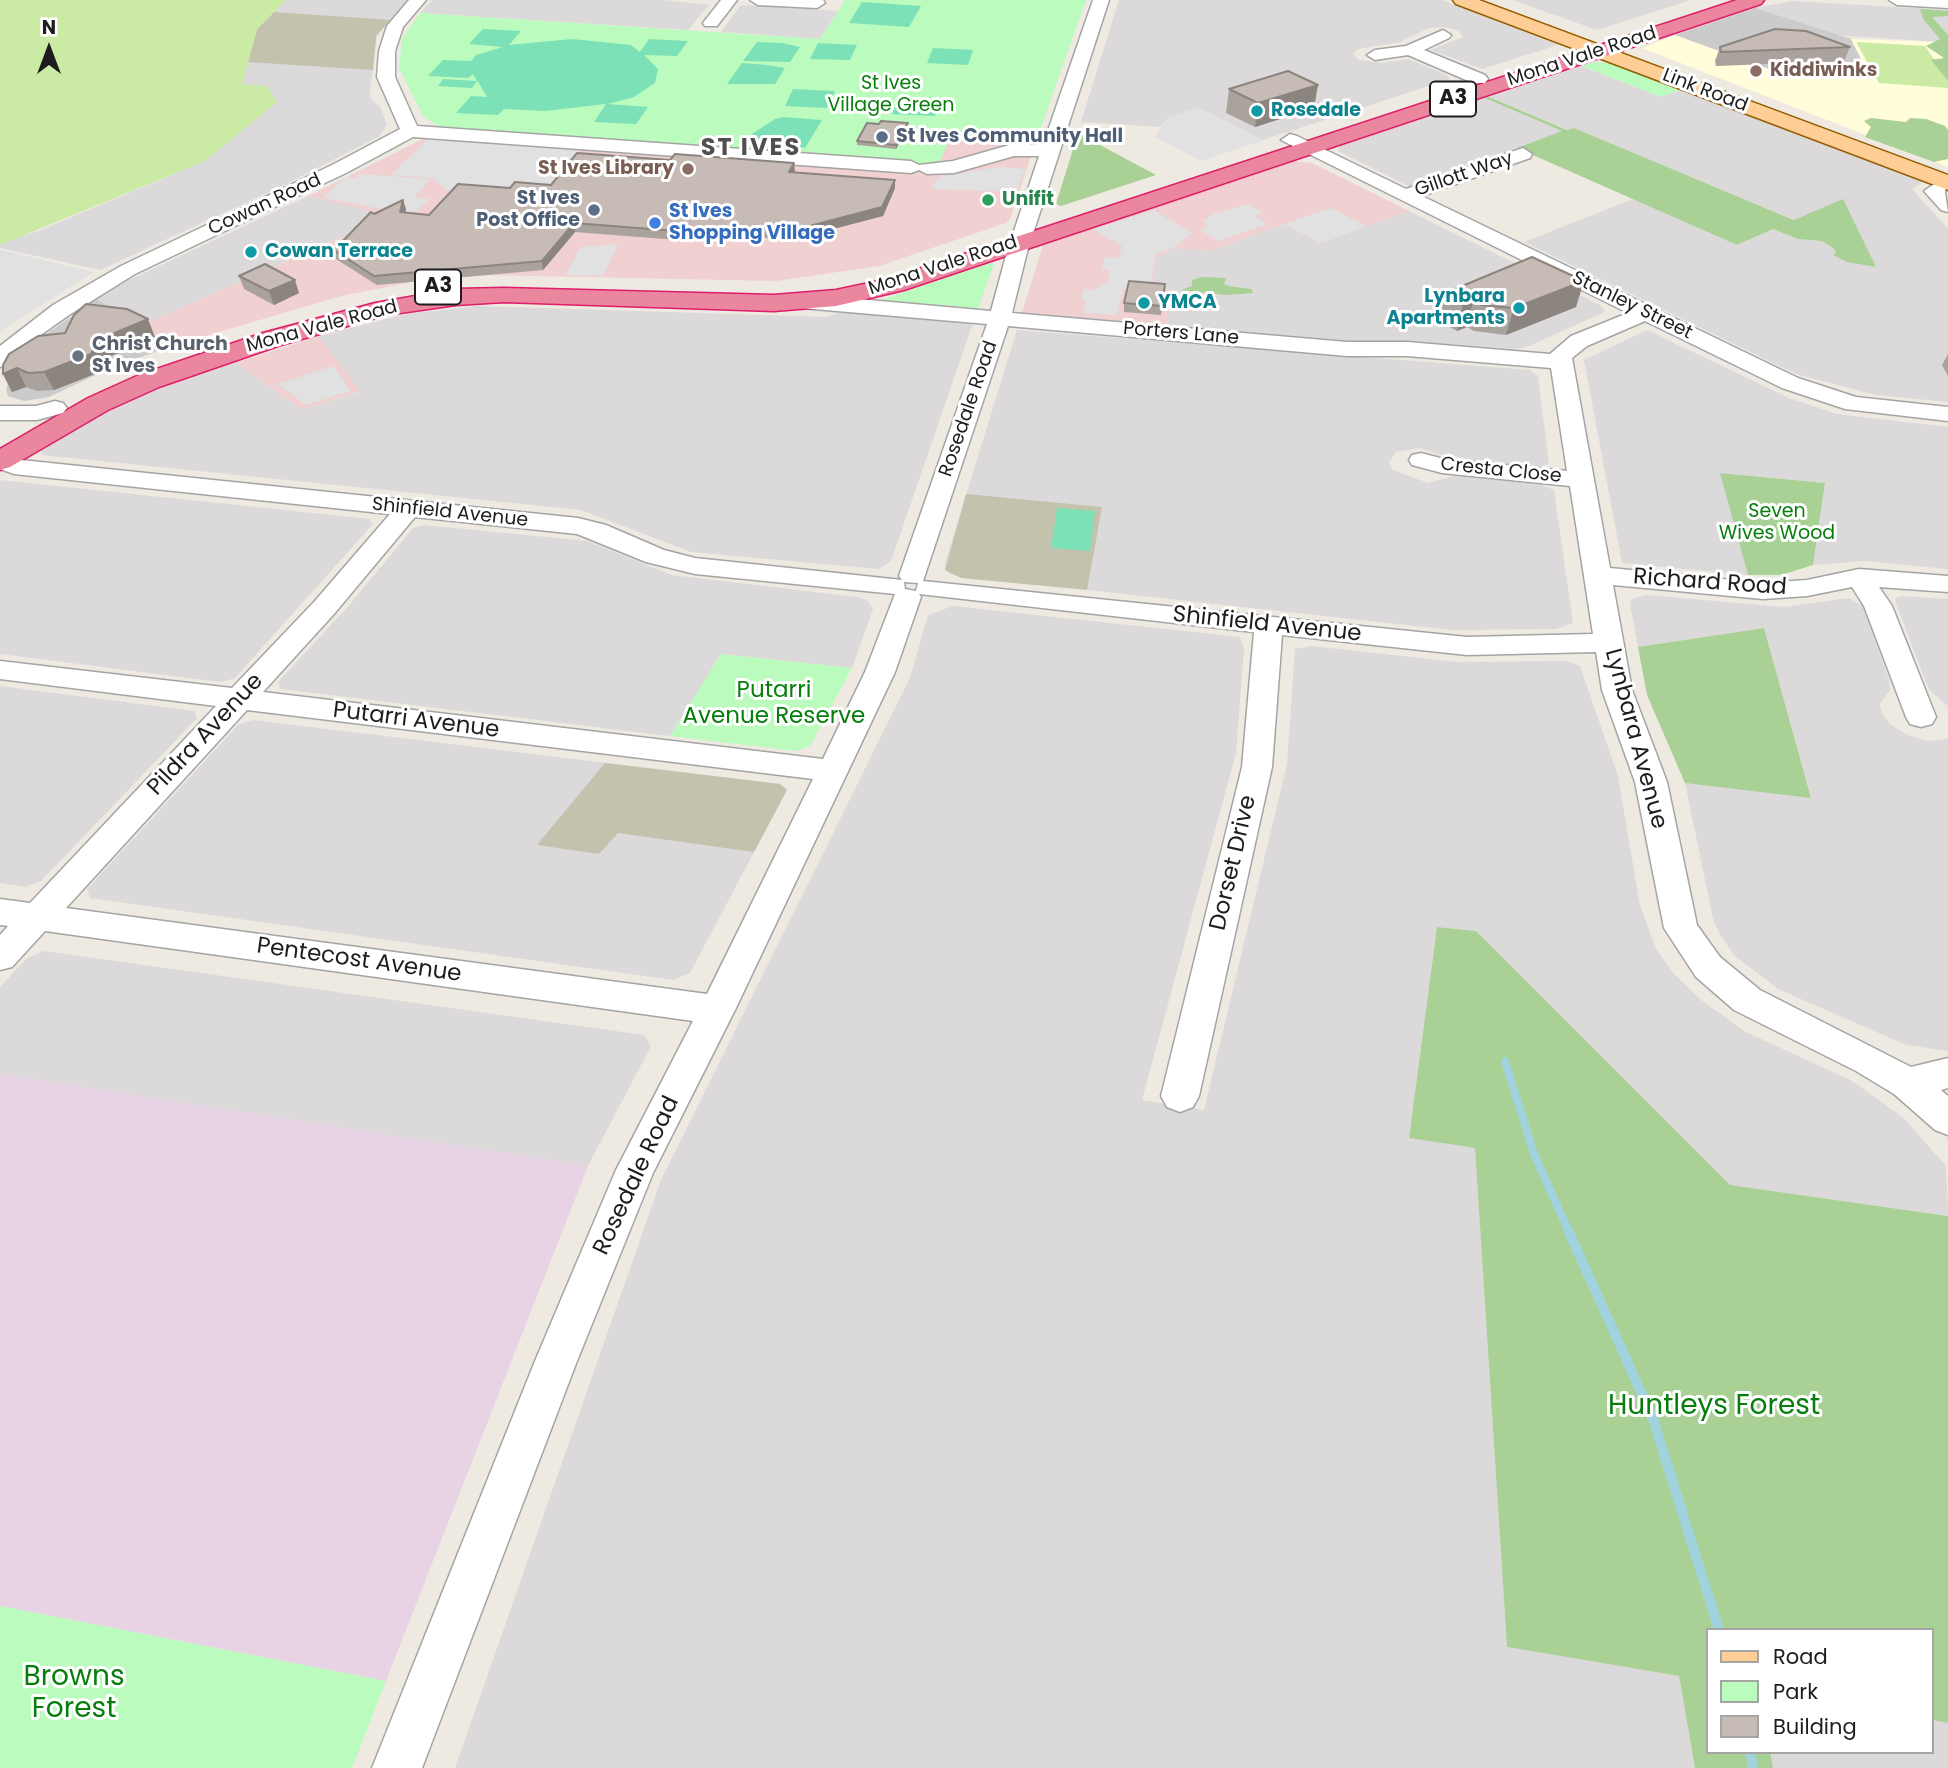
<!DOCTYPE html>
<style>
body{margin:0}
#map{position:relative;width:1948px;height:1768px;overflow:hidden;background:#eeeae2;font-family:Poppins,sans-serif}
canvas{display:block}
.legend{position:absolute;left:1706px;top:1628px;width:228px;height:126px;box-sizing:border-box;background:#fff;border:2px solid #a5a5a5;margin:0;padding:9px 12px;list-style:none;font-size:21px;color:#1d1d1d}
.legend li{display:flex;align-items:center;gap:14px;height:35px}
.legend b{width:35px;border:2px solid #a5a5a5}
.north{position:absolute;left:14px;top:14px;width:70px;height:70px;-webkit-text-stroke:5px #fff;paint-order:stroke;rotate:0deg;font-size:19px;font-weight:700;line-height:28px;text-align:center;color:#1d1d1d}
.north::after{content:'';display:block;margin:auto;width:24px;height:32px;background:#1d1d1d;clip-path:polygon(50% 0,100% 100%,50% 72%,0 100%)}
</style>
<div id="map">
<canvas width="1948" height="1768"></canvas>
<ul class="legend">
<li><b style="height:9px;background:#ffcd96"></b>Road</li>
<li><b style="height:19px;background:#bcfbbe"></b>Park</li>
<li><b style="height:19px;background:#c6bcb5"></b>Building</li>
</ul>
<div class="north">N</div>
</div>
<script>
const g = document.querySelector('canvas').getContext('2d');
g.lineJoin = 'round';
function fillPath(path, color) { g.fillStyle = color; g.fill(path, 'evenodd'); }
const toPath = rows => new Path2D(rows.map(r => 'M' + r).join(''));
function stroke(path, color, width, dash) { g.strokeStyle = color; g.lineWidth = width; g.lineCap = dash ? 'butt' : 'round'; g.setLineDash(dash || []); g.stroke(path); }
function drawText(font, color, halo, rows, align = 'center') {
  g.font = font + ' Poppins,sans-serif'; g.lineWidth = 6; g.setLineDash([]); g.textBaseline = 'middle'; g.strokeStyle = halo; g.fillStyle = color; for (const [text, x, y, turn = 0] of rows) {
    g.save(); g.translate(x, y); g.rotate((+turn || 0) * Math.PI / 180); g.textAlign = isNaN(turn) ? turn : align; if (halo) g.strokeText(text, 0, 0); g.fillText(text, 0, 0); g.restore();
  }
}
fillPath(toPath([
 [286,0,408,0,377,36,370,92,371,99,381,108,387,124,380,136,282,186,100,270,0,248,0,245,16,237,36,232,205,161,242,84,257,29],
 [432,0,663,0,709,5,688,30,420,13],
 [1119,0,1442,0,1558,45,1482,69,1431,50,1463,37,1459,31,1445,27,1429,28,1400,42,1358,49,1353,54,1359,60,1381,63,1408,59,1447,75,1450,79,1263,140,1199,108,1168,117,1161,127,1081,122],
 [1512,0,1691,0,1597,30],
 [1793,1,1948,10,1948,53,1941,42,1833,35,1755,8],
 [746,5,838,11,820,39,721,32,740,6],
 [1582,66,1661,97,1681,90,1920,181,1922,183,1912,189,1948,229,1948,402,1876,395,1796,374,1524,242,1633,199,1737,245,1773,229,1798,239,1822,241,1833,248,1836,252,1834,255,1875,267,1795,220,1574,128,1568,130,1489,97],
 [1485,98,1563,131,1412,188,1338,151,1340,146],
 [308,196,392,215,140,326,97,299,108,290],
 [1409,211,1600,305,1605,312,1529,346,1516,349,1408,341,1352,341,1167,325,1172,290,1152,288,1158,256,1175,248,1210,251,1284,224,1320,243],
 [477,306,827,317,844,311,968,319,973,323,891,561,879,569,691,552,581,510,42,455,41,450,117,407,153,390,236,363,302,410,359,392,319,336,406,314],
 [1017,330,1530,370,1538,376,1549,464,1538,467,1456,460,1420,448,1396,452,1389,463,1393,470,1428,483,1454,476,1538,484,1554,490,1573,623,1556,629,1452,630,951,575,945,570,945,563],
 [1647,330,1789,398,1837,414,1948,427,1948,569,1865,561,1813,565,1825,483,1721,473,1748,575,1622,563,1584,360],
 [0,480,370,519,373,524,235,678,221,682,0,654],
 [424,525,587,541,672,575,857,597,867,600,873,609,852,668,721,654,670,736,280,689,278,682,346,609,413,528],
 [1645,595,1785,607,1849,598,1863,606,1889,680,1890,690,1880,704,1882,714,1891,725,1908,735,1927,741,1948,739,1948,1051,1906,1045,1778,989,1734,955,1720,935,1713,919,1685,783,1811,797,1764,628,1638,647,1630,604,1632,599],
 [1901,596,1948,599,1948,706,1930,691,1925,680,1896,603,1895,598],
 [953,606,1240,637,1244,649,1236,753,1142,1100,1204,1110,1287,764,1295,649,1311,646,1457,662,1567,661,1580,666,1618,776,1640,905,1656,949,1674,974,1700,999,1744,1031,1852,1081,1905,1119,1946,1166,1948,1216,1730,1185,1476,931,1437,927,1409,1138,1475,1148,1507,1647,1679,1676,1695,1768,455,1768,661,1180,910,678,928,615],
 [0,686,194,711,197,718,41,881,25,887,0,883],
 [253,720,780,784,787,790,690,973,673,980,90,898,87,889,239,724],
 [44,951,644,1035,651,1046,588,1166,0,1074,0,987,27,958],
 [1932,1720,1948,1723,1948,1768,1772,1768,1769,1752,1932,1752]
]), '#dbd9da');
fillPath(toPath([
 [443,129,938,166,948,140,1034,147,1010,219,1006,223,879,266,776,281,482,275,428,279,341,296,172,346,140,326,390,216,308,196],
 [1295,161,1312,163,1409,211,1319,243,1284,224,1210,251,1175,248,1158,256,1152,288,1172,290,1167,325,1022,313,1043,245],
 [319,336,360,391,302,410,236,363]
]), '#f0d0d0');
fillPath(toPath([
 [0,1074,588,1166,386,1681,0,1606]
]), '#e8d3e5');
fillPath(toPath([
 [1675,35,1785,75,1870,79,1851,39,1941,42,1948,53,1948,167,1642,48]
]), '#fffdda');
fillPath(toPath([
 [1755,8,1851,39,1871,79,1786,75,1675,35],
 [97,299,172,346,108,369,49,397,24,401,8,396,6,390,12,369,34,342]
]), '#cbcbcb');
fillPath(toPath([
 [274,12,390,20,376,36,373,70,248,62,257,29],
 [966,494,1102,507,1087,590,961,578,945,570],
 [605,763,780,784,787,790,754,852,618,833,599,854,537,845]
]), '#c3c2ad');
fillPath(toPath([
 [0,0,286,0,257,29,242,84,267,86,277,102,205,161,0,245],
 [1856,42,1925,46,1948,80,1948,88,1879,83]
]), '#cbeba5');
fillPath(toPath([
 [1920,9,1948,11,1948,16,1932,17,1948,35,1948,81,1931,60,1944,58,1926,46,1940,39,1923,19],
 [1489,97,1567,130,1574,128,1794,220,1843,199,1876,267,1847,262,1833,255,1836,252,1833,248,1822,241,1798,239,1773,229,1737,245,1517,148,1562,131,1485,98],
 [1871,118,1906,122,1910,118,1926,119,1945,126,1948,130,1948,159,1934,162,1865,137,1871,127,1864,121],
 [1078,133,1100,145,1156,175,1061,206,1056,204],
 [1202,277,1226,278,1224,284,1229,286,1251,289,1253,293,1226,295,1181,290,1192,286,1192,280],
 [1720,473,1825,483,1813,565,1781,575,1748,575],
 [1764,628,1811,798,1685,783,1647,695,1638,647],
 [1437,927,1476,931,1730,1185,1948,1216,1948,1723,1932,1720,1932,1630,1708,1630,1708,1752,1770,1752,1773,1768,1695,1768,1679,1676,1507,1647,1475,1148,1409,1138]
]), '#a9d095');
fillPath(toPath([
 [845,0,1086,0,1034,147,949,140,938,166,443,129,423,116,399,68,402,39,420,13,820,39],
 [1595,62,1610,63,1680,90,1661,97,1582,66],
 [990,263,994,264,978,308,881,300],
 [721,654,852,668,810,746,796,751,670,736],
 [0,1606,386,1681,352,1768,0,1768]
]), '#bcfbbe');
fillPath(toPath([
 [862,2,921,6,909,27,849,23],
 [483,29,521,31,509,45,572,39,631,45,640,52,649,39,688,41,677,56,644,55,658,69,655,83,634,97,608,104,648,107,636,124,594,122,606,104,545,111,504,109,498,115,456,113,471,96,487,97,479,83,477,81,472,88,438,86,443,79,477,81,473,74,468,78,428,76,443,60,471,61,476,55,503,47,469,44],
 [757,42,782,43,800,47,790,62,743,61],
 [818,43,857,45,850,60,810,59],
 [933,48,973,50,968,65,927,63],
 [742,63,767,65,785,68,775,84,727,84],
 [793,89,835,91,827,108,785,106],
 [899,97,941,99,935,116,892,114],
 [783,117,822,120,805,148,749,136,775,119],
 [1057,508,1095,511,1090,551,1051,548]
]), '#7ce1b6');
fillPath(toPath([
 [1199,108,1263,140,1201,161,1155,137,1168,117],
 [442,136,582,146,578,157,619,169,508,197,447,190,432,178,391,175,427,140],
 [998,167,1025,169,1016,192,932,189,935,181,944,176],
 [360,174,431,179,414,197,429,199,417,211,408,214,323,198,345,177,356,178],
 [1248,204,1263,213,1255,216,1268,224,1218,241,1200,230,1208,225,1202,221,1213,214],
 [1331,208,1366,226,1320,243,1284,224],
 [1153,210,1193,233,1176,246,1156,254,1150,288,1123,289,1117,315,1083,313,1086,301,1082,300,1083,289,1094,290,1108,281,1110,270,1101,269,1105,257,1119,258,1122,246,1093,229],
 [618,244,603,276,565,275,581,247],
 [0,250,2,250,94,272,0,331],
 [333,366,351,391,306,405,277,384]
]), '#e1e1e1');
stroke(toPath([
 [1505,1061,1534,1154,1570,1234]
]), '#a0d3de', 8);
stroke(toPath([
 [1569,1232,1653,1419,1719,1630],
 [1750,1752,1753,1768]
]), '#a0d3de', 10);
const minor = toPath([
 [409,0,426,0,403,27,395,51,395,77,417,126,911,161,919,165,953,161,1013,144,1043,145,1093,0,1109,0,1027,252,1012,313,1347,342,1407,342,1550,354,1571,336,1628,313,1281,140,1290,134,1297,136,1406,189,1523,148,1532,154,1530,158,1422,196,1798,378,1856,397,1948,407,1948,421,1845,409,1782,388,1645,321,1587,346,1572,358,1610,568,1763,583,1807,580,1859,569,1948,576,1948,592,1879,587,1892,606,1936,717,1932,724,1921,727,1910,724,1906,717,1864,606,1852,587,1807,596,1763,599,1613,585,1632,690,1667,782,1697,925,1720,957,1760,990,1911,1067,1948,1058,1948,1088,1941,1090,1948,1096,1948,1135,1935,1130,1894,1094,1856,1071,1734,1010,1696,977,1664,928,1635,782,1602,690,1596,652,1467,655,1282,635,1272,767,1199,1096,1193,1107,1180,1112,1167,1107,1161,1096,1242,767,1254,632,919,594,921,597,895,672,735,1010,653,1173,577,1361,422,1768,372,1768,535,1361,616,1170,693,1021,45,931,12,967,0,970,0,935,8,926,0,925,0,899,30,903,216,706,0,679,0,661,232,688,314,602,390,514,14,474,0,469,0,450,21,460,578,518,606,525,664,550,695,558,902,580,899,576,987,324,802,308,791,301,802,294,991,311,1007,252,1039,156,1014,156,954,173,927,174,919,170,911,173,413,137,348,172,135,274,69,315,25,346,8,365,0,367,0,346,53,305,121,266,334,164,400,129,377,77,379,51,387,26,409,0],
 [1008,326,1347,356,1407,356,1551,368,1567,471,1444,459,1421,453,1412,455,1409,460,1412,465,1442,473,1570,486,1593,634,1467,637,923,581,1008,326],
 [415,517,577,534,646,562,695,574,895,594,865,672,823,759,263,692,334,614,415,517],
 [904,582,918,583,916,591,905,589,904,582],
 [247,710,813,779,707,994,66,908,247,710],
 [721,0,737,0,717,26,705,26,703,23,721,0],
 [750,0,823,0,825,3,817,8,758,5,750,0],
 [1889,0,1948,0,1948,8,1897,5,1889,0],
 [1443,30,1451,35,1449,38,1424,50,1485,75,1488,79,1485,83,1473,83,1408,55,1375,60,1367,55,1375,50,1406,46,1443,30],
 [1946,176,1948,177,1945,192,1948,212,1941,210,1924,191,1946,176],
 [55,401,63,403,67,408,63,413,37,420,0,420,0,406,36,406,55,401]
]);
const major = toPath([
 [1453,0,1479,0,1948,175,1948,190,1456,4,1453,0]
]);
const highway = toPath([
 [1737,0,1764,0,1761,4,904,290,836,306,774,311,504,302,456,305,386,315,281,345,159,387,108,410,10,467,0,470,0,449,88,398,139,375,263,333,375,303,456,289,504,288,774,295,836,290,888,279,1737,0]
]);
stroke(minor, '#a4a4a4', 3);
stroke(major, '#955d00', 3);
stroke(highway, '#df1d68', 3);
fillPath(minor, '#fff');
fillPath(major, '#ffcd96');
fillPath(highway, '#ea869d');
fillPath(toPath([
 [1720,47,1850,47,1844,61,1716,66,1715,61],
 [1229,89,1314,108,1255,127,1226,113],
 [908,123,908,127,896,149,857,145,857,141,879,124],
 [670,160,794,163,794,173,895,188,883,216,802,237,678,240,575,232,543,270,377,285,336,259,334,250,374,214,403,200,406,209,405,213,429,215,510,188,551,185],
 [239,276,299,293,274,305,244,289],
 [1164,293,1161,315,1124,312,1124,303],
 [1443,294,1576,307,1506,335,1474,331,1467,327,1457,331,1437,320],
 [65,333,155,337,106,358,100,372,54,390,37,391,26,387,12,392,3,374],
 [1948,354,1948,376,1942,365]
]), '#aaa29c');
fillPath(toPath([
 [1318,85,1314,108,1255,127,1258,103],
 [908,123,908,127,896,149,896,145],
 [794,163,795,172,790,181,789,172],
 [895,180,895,188,883,216,802,237,802,228],
 [403,200,406,209,403,221,400,212],
 [574,223,575,232,543,270,542,261],
 [295,280,299,293,274,305,269,291],
 [1584,281,1576,307,1506,335,1514,308],
 [1473,301,1467,327,1457,331,1463,305],
 [148,319,155,337,106,358,100,372,54,390,44,372,98,340],
 [17,368,26,387,12,392,3,374]
]), '#8b847f');
const building = toPath([
 [1775,29,1806,31,1850,47,1721,52,1720,47,1775,29],
 [1288,71,1318,85,1258,103,1229,89,1288,71],
 [881,121,908,123,896,145,857,141,867,123,879,124,881,121],
 [577,153,670,160,675,154,794,163,789,172,895,180,882,207,802,228,676,231,574,223,542,261,374,276,334,250,371,212,374,214,403,200,400,212,429,215,458,184,510,188,515,182,551,185,577,153],
 [1532,257,1584,281,1514,308,1481,305,1473,301,1463,305,1443,294,1532,257],
 [265,264,295,280,269,291,239,276,265,264],
 [1129,281,1165,284,1162,306,1124,303,1129,281],
 [86,304,127,309,148,319,98,340,91,354,44,372,28,373,17,368,3,374,3,365,9,354,38,336,65,333,74,315,86,304]
]);
fillPath(building, '#c6bcb5');
stroke(building, '#8b847f', 2);
for (const [x, y, r, color] of [
 [1756,71,7,"#8d6e63"],
 [1257,111,7,"#0f9aa8"],
 [882,137,7,"#5c6f8a"],
 [688,169,7,"#8d6e63"],
 [988,200,7,"#2e9e5b"],
 [594,210,7,"#5c6f8a"],
 [655,223,7,"#3f7fe0"],
 [251,252,7,"#0f9aa8"],
 [1144,303,7,"#0f9aa8"],
 [1519,308,7,"#0f9aa8"],
 [78,356,7,"#6b7280"]
]) { const dot = new Path2D(); dot.arc(x, y, r, 0, 2 * Math.PI); g.fillStyle = color; g.fill(dot); stroke(dot, '#fff', 2.5); }
drawText('19px', '#1d1d1d', '#fff', [
 ["Mona Vale Road",1582,57,-18],
 ["Link Road",1705,91,21],
 ["Gillott Way",1464,175,-19],
 ["Cowan Road",265,205,-25],
 ["Mona Vale Road",943,266,-18],
 ["Stanley Street",1632,306,26],
 ["Mona Vale Road",322,327,-15],
 ["Porters Lane",1181,334,5],
 ["Rosedale Road",969,409,-71],
 ["Cresta Close",1501,471,6],
 ["Shinfield Avenue",450,513,6]
]);
drawText('bold 19px', '#785e54', '#fff', [
 ["Kiddiwinks",1770,71],
 ["St Ives Library",674,169,"right"]
], 'left');
drawText('19px', '#077e0c', '#fff', [
 ["St Ives",891,84],
 ["Village Green",891,106],
 ["Seven",1777,512],
 ["Wives Wood",1777,534]
]);
drawText('bold 19px', '#0d838f', '#fff', [
 ["Rosedale",1271,111],
 ["Cowan Terrace",265,252],
 ["Lynbara",1505,297,"right"],
 ["Apartments",1505,319,"right"],
 ["YMCA",1158,303]
], 'left');
drawText('bold 19px', '#4e5e75', '#fff', [
 ["St Ives Community Hall",896,137],
 ["St Ives",580,199,"right"],
 ["Post Office",580,221,"right"]
], 'left');
drawText('bold 19px', '#27864d', '#fff', [
 ["Unifit",1002,200]
], 'left');
drawText('bold 19px', '#366cbe', '#fff', [
 ["St Ives",669,212],
 ["Shopping Village",669,234]
], 'left');
drawText('bold 19px', '#5b616d', '#fff', [
 ["Christ Church",92,345],
 ["St Ives",92,367]
], 'left');
for (const [x, y, w] of [
 [1453,99,46],
 [438,287,46]
]) { const box = new Path2D(); box.roundRect(x - w / 2, y - 17.5, w, 35, 5); g.fillStyle = '#fff'; g.fill(box); stroke(box, '#1d1d1d', 2); }
drawText('bold 21px', '#1d1d1d', null, [
 ["A3",1453,99],
 ["A3",438,287]
]);
drawText('23px', '#1d1d1d', '#fff', [
 ["Richard Road",1710,583,4],
 ["Shinfield Avenue",1267,625,6],
 ["Putarri Avenue",416,721,7],
 ["Pildra Avenue",206,735,-47],
 ["Lynbara Avenue",1635,739,75],
 ["Dorset Drive",1234,863,-77],
 ["Pentecost Avenue",359,961,8],
 ["Rosedale Road",637,1176,-65]
]);
drawText('23px', '#077e0c', '#fff', [
 ["Putarri",774,691],
 ["Avenue Reserve",774,717]
]);
g.letterSpacing = '2px';
drawText('bold 24px', '#505050', '#fff', [
 ["ST IVES",751,149]
]);
g.letterSpacing = '0px';
drawText('28px', '#077e0c', '#fff', [
 ["Huntleys Forest",1714,1407],
 ["Browns",74,1678],
 ["Forest",74,1710]
]);
</script>
